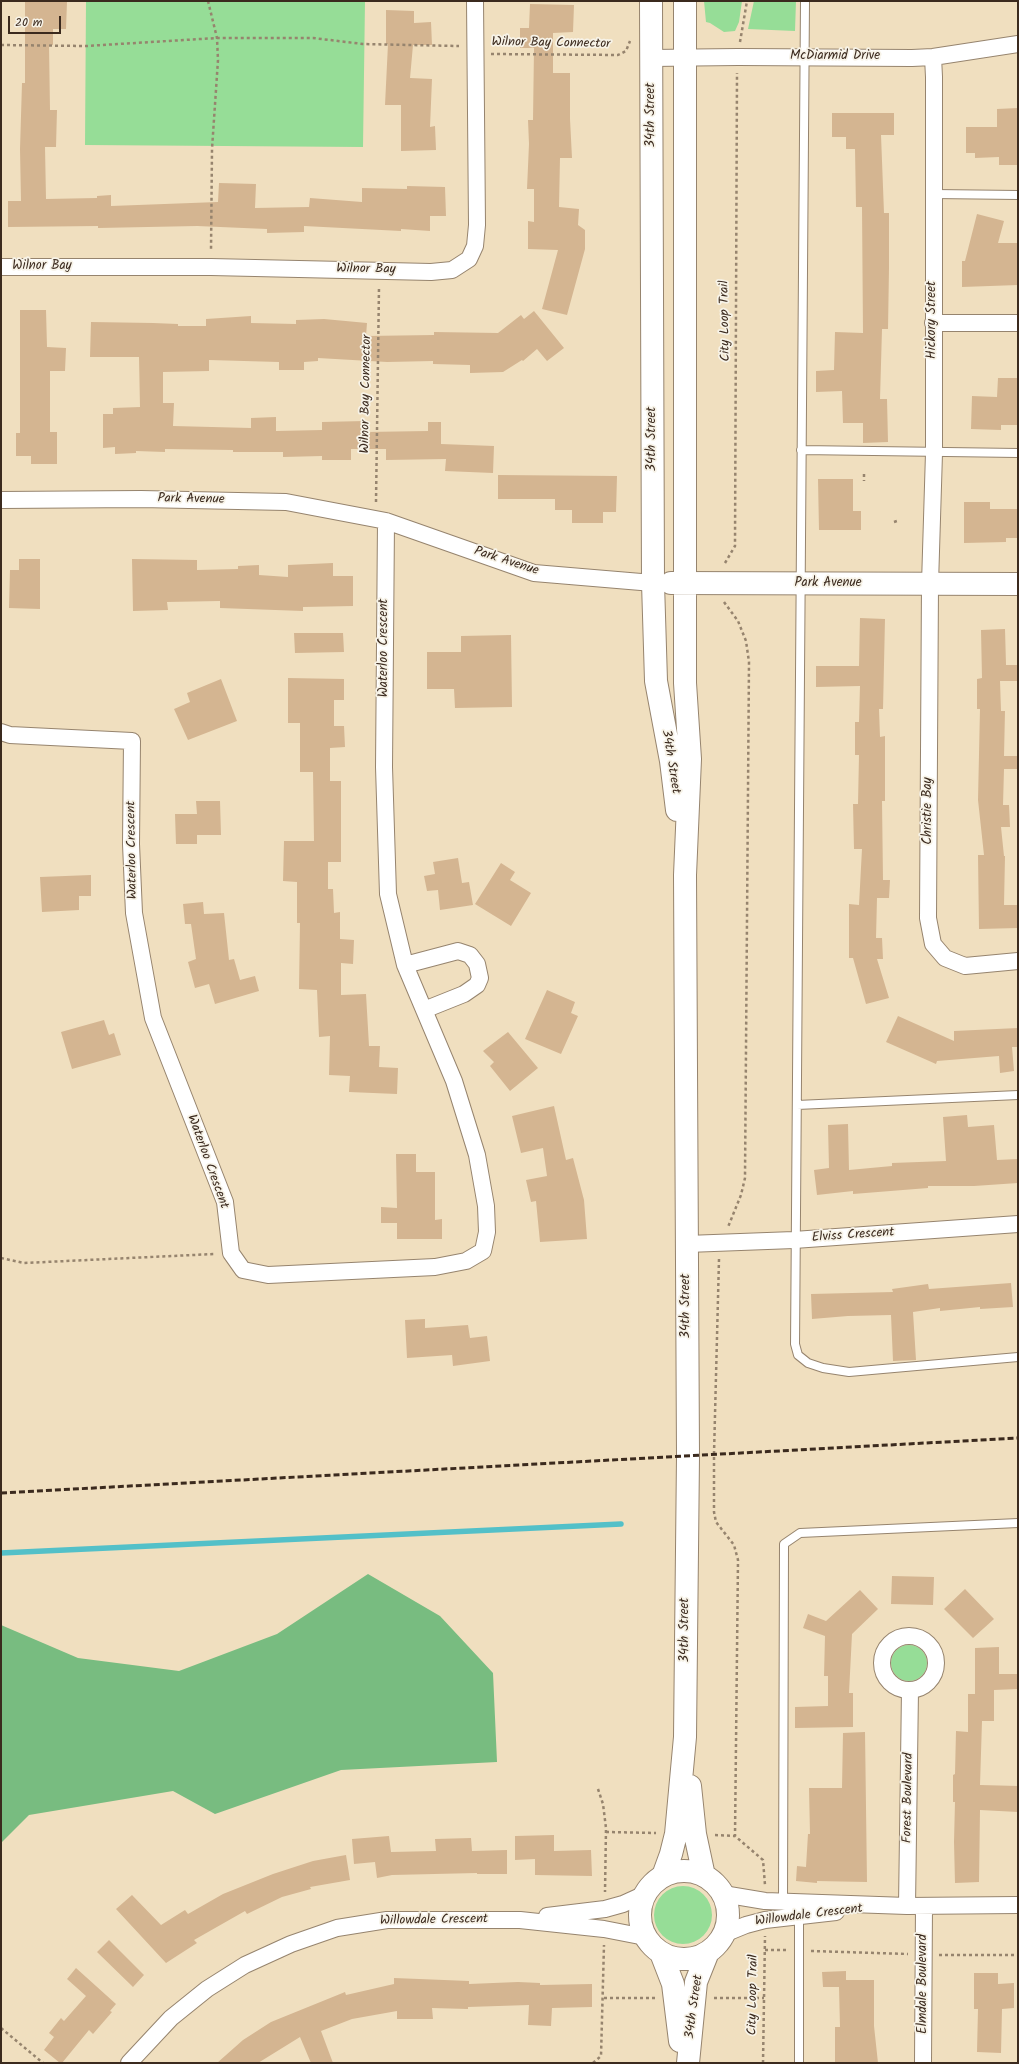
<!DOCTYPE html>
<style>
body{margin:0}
#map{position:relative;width:1019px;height:2064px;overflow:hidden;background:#f0dfbf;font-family:Kalam,sans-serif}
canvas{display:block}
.frame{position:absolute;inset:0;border:2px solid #3b2a1e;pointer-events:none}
.scale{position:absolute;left:8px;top:16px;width:53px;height:18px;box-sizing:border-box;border:2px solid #3b2a1e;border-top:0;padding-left:5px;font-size:12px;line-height:14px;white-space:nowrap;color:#3b2a1e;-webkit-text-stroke:3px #f7f3e8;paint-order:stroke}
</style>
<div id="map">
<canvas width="1019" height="2064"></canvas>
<div class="frame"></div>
<div class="scale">20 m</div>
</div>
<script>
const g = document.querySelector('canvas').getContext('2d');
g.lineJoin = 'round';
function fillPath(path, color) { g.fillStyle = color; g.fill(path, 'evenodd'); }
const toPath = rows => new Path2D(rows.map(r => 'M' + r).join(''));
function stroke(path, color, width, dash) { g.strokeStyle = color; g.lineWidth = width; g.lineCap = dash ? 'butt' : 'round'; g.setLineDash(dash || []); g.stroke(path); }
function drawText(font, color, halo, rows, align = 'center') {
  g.font = font + ' Kalam,sans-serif'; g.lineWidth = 3.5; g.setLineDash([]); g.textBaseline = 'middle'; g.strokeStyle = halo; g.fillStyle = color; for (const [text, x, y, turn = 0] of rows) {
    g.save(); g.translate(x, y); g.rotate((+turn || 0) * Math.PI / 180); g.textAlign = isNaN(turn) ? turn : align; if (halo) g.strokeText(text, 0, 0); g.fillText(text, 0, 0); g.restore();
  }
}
fillPath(toPath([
 [86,1,365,1,363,147,85,145],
 [704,1,742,1,739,22,735,31,724,32,710,23,706,22],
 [754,1,796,1,795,31,748,29],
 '891 1663a18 18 0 1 1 36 0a18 18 0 1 1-36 0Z',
 '654 1915a29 29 0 1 1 58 0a29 29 0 1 1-58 0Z'
]), '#96dd97');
fillPath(toPath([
 [368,1574,440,1616,493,1673,497,1762,341,1770,215,1814,173,1791,29,1815,1,1843,1,1625,78,1658,179,1671,277,1634]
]), '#78bc80');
stroke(toPath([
 [1,1553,621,1524]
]), '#53c0c8', 5.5);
fillPath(toPath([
 [25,1,67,2,66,29,53,29,53,45,49,44,50,110,57,110,56,147,45,147,46,199,97,198,97,196,111,195,111,206,218,202,219,183,256,184,255,208,309,207,310,198,362,202,362,188,407,189,407,186,445,187,446,216,430,216,430,231,401,229,401,231,304,226,304,232,267,233,267,229,197,226,98,228,98,226,8,227,8,201,21,201,20,149,22,83,25,83],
 [530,4,574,5,573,32,553,33,553,73,570,73,570,119,572,158,560,158,559,207,579,209,578,225,585,230,585,249,567,315,542,309,558,250,528,249,528,221,534,222,534,189,527,189,529,144,528,120,533,120,534,48,520,48,520,28,529,28],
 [386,10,414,11,414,23,431,22,432,45,413,45,410,78,432,79,430,127,435,126,436,150,401,151,401,105,385,105,388,44,386,44],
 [1018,108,1018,165,999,165,999,157,975,158,975,153,966,153,966,127,997,127,997,109],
 [832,113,894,113,894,135,881,135,884,213,889,213,889,268,888,329,882,329,880,399,887,399,888,442,863,443,863,423,843,423,842,391,816,392,816,371,834,370,835,332,863,333,862,207,856,207,855,149,846,149,846,137,832,137],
 [977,214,1004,221,998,243,1018,243,1018,285,962,287,962,261,965,261],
 [20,310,46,310,47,347,66,348,65,371,50,371,50,432,57,432,57,464,31,464,31,456,16,456,16,433,20,433],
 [534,311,564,348,547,361,537,349,523,361,522,360,503,372,470,373,470,365,433,364,433,361,387,362,318,358,318,361,304,362,304,370,279,370,279,362,209,360,209,371,163,372,163,403,174,403,173,426,251,428,251,418,276,417,276,431,322,430,322,422,365,421,366,432,428,431,428,422,441,422,441,444,494,446,493,473,445,471,446,459,386,460,386,449,351,449,351,460,322,460,322,456,283,457,283,452,233,452,233,450,165,449,165,452,136,451,136,453,115,454,115,447,103,448,103,414,113,414,113,408,140,407,139,357,90,357,91,322,153,323,178,324,178,326,206,326,206,319,251,316,251,323,296,324,296,320,324,319,367,323,366,336,434,335,434,332,498,333,521,315,524,319],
 [998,378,1018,378,1018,425,1001,425,1001,430,971,429,972,396,997,397],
 [498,475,617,476,616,512,603,512,603,523,572,523,572,510,555,510,555,499,498,499],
 [818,479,853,479,853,511,861,511,861,530,819,530],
 [964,502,990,502,990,509,1018,509,1018,538,1006,538,1006,542,964,543],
 [19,559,40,559,40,609,9,608,10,570,19,570],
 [132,559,197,560,197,570,238,569,238,566,259,565,259,575,288,577,288,565,333,563,333,576,353,576,353,606,303,607,303,611,220,608,220,601,167,602,168,610,133,611],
 [860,618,885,619,883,709,879,709,880,737,885,736,885,801,882,801,883,880,890,880,889,898,877,898,876,938,882,938,883,959,877,959,889,998,866,1004,853,958,849,958,849,904,859,905,862,849,854,849,853,804,858,804,859,755,855,755,855,722,859,722,860,686,816,687,816,666,859,666],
 [1005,629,1006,665,1018,665,1018,681,1000,681,1001,711,1005,711,1004,756,1018,756,1018,769,1004,769,1003,805,1009,805,1010,827,1001,827,1004,856,1005,856,1004,905,1018,905,1018,928,979,929,978,855,984,855,978,800,980,709,977,709,977,679,982,678,981,630],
 [294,633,343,633,344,652,295,653],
 [511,635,512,707,455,708,454,689,427,689,427,652,461,652,461,636],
 [288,678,344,679,344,700,334,700,334,726,344,726,345,747,330,748,330,781,341,781,341,862,328,862,328,889,333,889,334,913,340,912,340,939,354,940,353,964,341,963,341,995,366,994,369,1046,380,1046,379,1067,398,1068,397,1094,349,1092,350,1076,329,1075,330,1036,319,1037,317,990,299,989,300,923,297,923,297,882,283,881,284,841,314,841,313,772,300,772,300,723,288,723],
 [221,679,237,721,188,740,174,709,190,702,187,693],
 [196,801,220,801,221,835,197,835,197,844,176,844,175,814,197,814],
 [458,858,462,883,469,882,473,905,440,910,438,890,427,891,424,876,435,874,433,862],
 [501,863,515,872,510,880,531,893,511,926,475,904],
 [91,875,91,896,79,896,79,910,42,912,40,877],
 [203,902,204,914,224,913,229,960,234,959,240,980,255,976,259,991,215,1004,209,984,195,988,188,962,196,959,191,924,185,924,183,904],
 [547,990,575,1002,571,1013,578,1016,561,1054,525,1039],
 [898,1016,954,1041,954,1031,1018,1028,1018,1047,1012,1047,1014,1071,1000,1073,999,1056,937,1061,936,1064,886,1042],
 [104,1020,109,1035,114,1033,121,1055,72,1069,61,1032],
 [508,1032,538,1068,510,1091,490,1066,494,1062,483,1051],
 [554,1106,566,1160,573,1158,584,1200,587,1239,540,1242,536,1201,531,1202,526,1180,547,1176,543,1148,521,1153,512,1116],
 [967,1115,968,1127,994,1125,997,1160,1018,1159,1018,1183,974,1186,928,1186,928,1188,853,1194,853,1191,817,1195,814,1170,829,1168,828,1125,848,1124,849,1170,892,1166,892,1163,946,1161,943,1117],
 [396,1154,416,1154,416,1172,435,1172,435,1220,442,1219,442,1239,397,1239,397,1223,381,1223,381,1207,397,1208],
 [1011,1283,1013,1307,980,1309,980,1307,940,1311,940,1308,913,1312,916,1360,893,1361,891,1315,848,1316,812,1319,811,1294,893,1292,892,1289,928,1284,929,1289],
 [425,1319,425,1328,468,1325,470,1338,487,1336,490,1361,453,1366,452,1355,407,1358,405,1320],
 [892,1576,934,1577,933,1605,891,1604],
 [965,1589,994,1619,973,1638,944,1609],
 [860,1590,878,1609,852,1634,849,1693,853,1693,853,1727,795,1728,795,1707,828,1706,828,1676,824,1676,825,1636,803,1628,808,1614,826,1621],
 [999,1647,999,1674,1018,1674,1018,1689,994,1690,994,1721,982,1721,980,1785,1018,1786,1018,1812,980,1810,979,1882,955,1883,954,1842,955,1802,953,1802,953,1775,955,1774,956,1731,968,1732,968,1694,975,1694,975,1648],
 [865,1732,867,1882,817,1881,817,1883,796,1881,797,1866,806,1867,808,1834,810,1834,809,1788,842,1788,843,1733],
 [554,1835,554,1851,591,1850,592,1876,535,1875,535,1859,515,1860,515,1836],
 [389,1836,391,1852,436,1851,435,1839,471,1838,472,1851,507,1850,507,1874,477,1874,477,1873,392,1875,377,1878,375,1862,354,1864,352,1839],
 [346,1855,350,1880,310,1887,311,1889,282,1897,247,1914,245,1911,194,1940,197,1943,166,1963,116,1909,132,1895,161,1925,185,1910,188,1914,223,1894,273,1874,313,1861],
 [109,1940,144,1975,133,1987,97,1952],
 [76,1968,116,2004,110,2011,112,2012,93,2034,89,2030,62,2063,60,2063,44,2050,54,2037,49,2033,61,2018,64,2021,86,1996,67,1979],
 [846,1971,846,1980,874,1980,874,2026,878,2063,835,2063,835,2027,840,2027,839,1987,823,1987,822,1972],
 [974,1973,998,1973,998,1984,1014,1983,1014,2008,1002,2009,1001,2053,977,2052,978,2009,974,2009],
 [394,1978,469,1981,469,1984,518,1982,540,1983,540,1985,592,1984,592,2007,552,2008,551,2026,528,2025,529,2005,468,2007,468,2009,432,2008,433,2019,397,2019,397,2011,352,2019,321,2031,333,2063,311,2063,300,2037,258,2063,217,2063,243,2040,271,2022,345,1992,346,1995,394,1984]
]), '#d4b591');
const lane = toPath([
 [805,1,795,1344,798,1355,808,1363,823,1368,849,1372,1018,1357],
 [934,194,1018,195],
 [801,450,1018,453],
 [797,1105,1018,1095],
 [783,1902,784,1544,800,1533,1018,1523],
 [799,2063,799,1916]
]);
const street = toPath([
 [933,57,934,77,934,453,930,584,928,918,933,944,945,958,965,966,1018,961],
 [651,58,738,57,912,58,933,57,1018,44],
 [1,267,211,267,431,272,452,270,469,259,475,246,477,225,475,1],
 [933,323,1018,323],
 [1,500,141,499,286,502,386,521,534,573,653,583],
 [1,732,10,735,132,741,131,844,134,913,153,1018,225,1202,231,1253,243,1270,268,1275,435,1267,466,1261,483,1251,487,1232,486,1206,477,1155,454,1081,405,965,388,894,384,767,386,521],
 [405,965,458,951,470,955,477,964,480,978,477,985,464,994,424,1010],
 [687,1244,794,1240,1018,1224],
 '882 1663a27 27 0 1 1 54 0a27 27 0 1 1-54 0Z',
 [723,1894,765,1901,907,1906,1018,1905],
 [907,1906,910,1690],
 [547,1916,605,1909,623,1904,645,1894],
 [724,1934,746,1925,765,1920,836,1912],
 [129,2063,171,2018,207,1989,245,1965,291,1944,337,1928,387,1920,520,1920,604,1929,645,1937],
 [923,2063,924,1906]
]);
const secondary = toPath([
 [651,1,653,583,656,681,671,761,677,810],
 [671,583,1018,584],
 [690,1786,695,1834,704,1876],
 '640 1915a44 44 0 1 1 88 0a44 44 0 1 1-88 0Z',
 [663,1876,671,1854,676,1834,685,1737,688,1456,685,875,690,759,685,683,685,1],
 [661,1953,673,1984,680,2041],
 [688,2063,696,1982,708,1952]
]);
stroke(lane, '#96846e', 10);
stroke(street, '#96846e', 18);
stroke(secondary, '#96846e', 24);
stroke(toPath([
 [208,1,217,38,218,60,212,149,211,251],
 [740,42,747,1],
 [1,45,86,46,217,38,313,38,363,44,459,46],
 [491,54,618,55,626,51,630,41],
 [864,474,864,481],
 [376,502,379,287],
 [894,522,897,521],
 [725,563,735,546,737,73],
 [724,602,738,621,746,641,749,662,745,1178,741,1195,728,1227],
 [1,1258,24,1263,214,1254],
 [719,1259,714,1454,714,1512,716,1522,734,1545,738,1560,735,1836,763,1860,765,1885],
 [598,1789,603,1804,606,1828,605,1892],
 [606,1832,656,1833],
 [715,1835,735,1836],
 [765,1950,786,1950],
 [811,1951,908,1954],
 [939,1955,1018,1955],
 [604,1998,655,1998],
 [714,1998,764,1998],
 [1,2028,43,2063],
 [593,2063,601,2056,604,1945],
 [763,2063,765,1936]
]), '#96846e', 2.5, [3, 3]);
stroke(lane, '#fff', 8);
stroke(street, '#fff', 16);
stroke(secondary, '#fff', 22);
stroke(toPath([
 [1,1493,1018,1438]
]), '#3b2a1e', 3, [6, 3]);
drawText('13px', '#3b2a1e', '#f7f3e8', [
 ["Wilnor Bay Connector",551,44,1],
 ["McDiarmid Drive",835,57],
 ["34th Street",652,115,-90],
 ["Wilnor Bay",42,267],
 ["Wilnor Bay",366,270,1],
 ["Hickory Street",933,320,-90],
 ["City Loop Trail",726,321,-91],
 ["Wilnor Bay Connector",367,394,-89],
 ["34th Street",653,439,-90],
 ["Park Avenue",191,500,1],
 ["Park Avenue",506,562,18],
 ["Park Avenue",828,584],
 ["Waterloo Crescent",385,648,-90],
 ["34th Street",670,762,81],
 ["Christie Bay",929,811,-90],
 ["Waterloo Crescent",133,850,-91],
 ["Waterloo Crescent",207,1162,70],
 ["Elviss Crescent",853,1236,-4],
 ["34th Street",687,1306,-90],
 ["34th Street",686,1630,-90],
 ["Forest Boulevard",909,1798,-89],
 ["Willowdale Crescent",809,1916,-7],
 ["Willowdale Crescent",434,1921,-1],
 ["Elmdale Boulevard",924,1984,-90],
 ["City Loop Trail",754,1995,-89],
 ["34th Street",695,2007,-82]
]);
</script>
